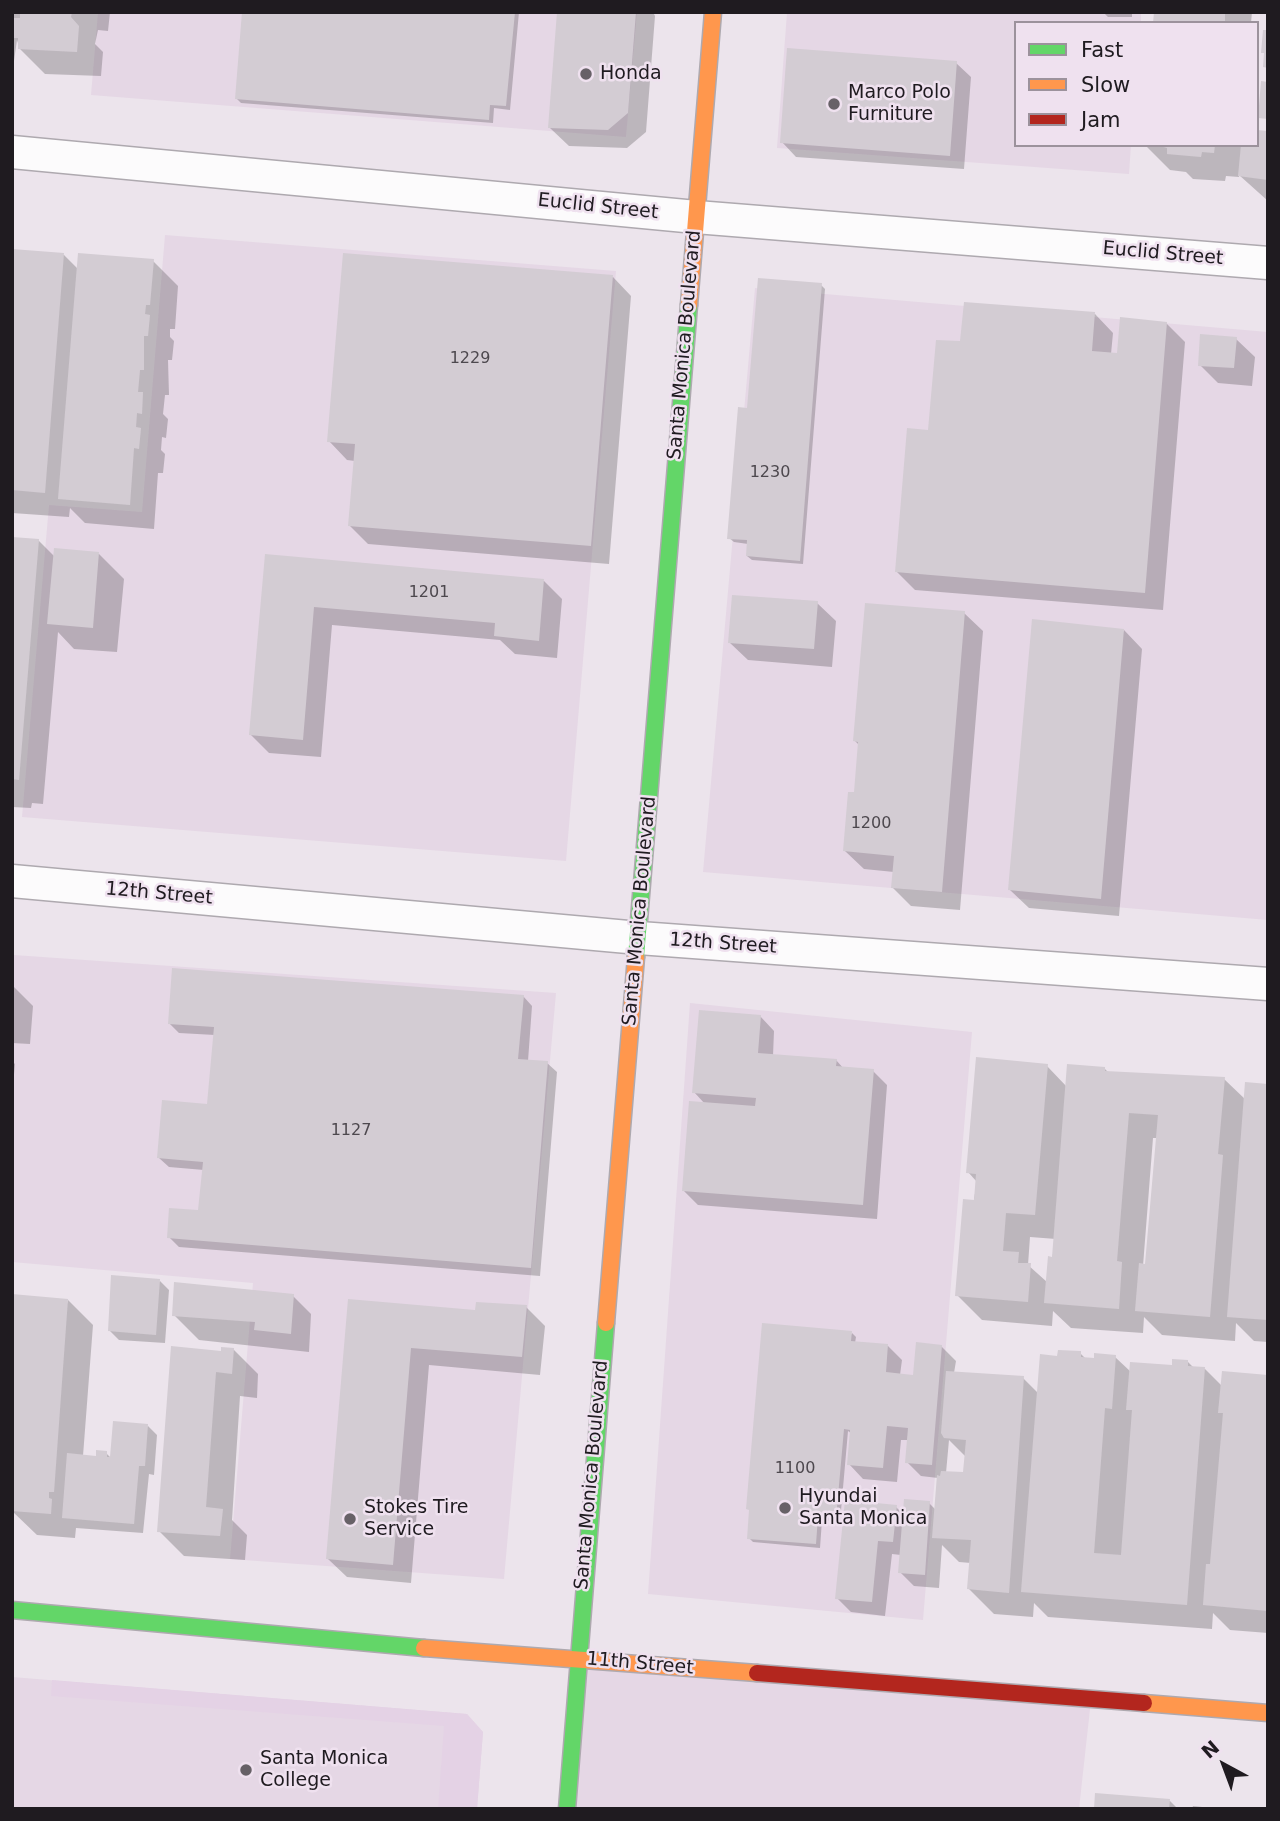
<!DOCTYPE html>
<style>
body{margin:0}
#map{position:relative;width:1280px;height:1821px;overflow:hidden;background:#ece4ec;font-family:"DejaVu Sans",sans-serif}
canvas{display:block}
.frame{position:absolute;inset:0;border:14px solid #1f1b20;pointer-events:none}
.legend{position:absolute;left:1014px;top:21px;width:245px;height:126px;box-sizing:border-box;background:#efe1ef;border:2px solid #9c929c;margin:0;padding:9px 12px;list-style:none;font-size:21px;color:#1f1b20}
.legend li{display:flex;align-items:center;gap:14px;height:35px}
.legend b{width:35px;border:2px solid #9c929c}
.north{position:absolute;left:1189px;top:1730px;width:70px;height:70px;-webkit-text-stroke:5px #efe1ef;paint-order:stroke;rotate:319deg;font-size:19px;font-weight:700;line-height:28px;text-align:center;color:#1f1b20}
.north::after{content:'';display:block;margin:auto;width:24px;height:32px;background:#1f1b20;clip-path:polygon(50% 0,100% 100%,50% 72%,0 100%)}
</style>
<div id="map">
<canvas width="1280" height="1821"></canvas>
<div class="frame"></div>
<ul class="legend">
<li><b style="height:9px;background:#63d668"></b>Fast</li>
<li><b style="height:9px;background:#ff974d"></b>Slow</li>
<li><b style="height:9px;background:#b3261e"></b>Jam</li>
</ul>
<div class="north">N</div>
</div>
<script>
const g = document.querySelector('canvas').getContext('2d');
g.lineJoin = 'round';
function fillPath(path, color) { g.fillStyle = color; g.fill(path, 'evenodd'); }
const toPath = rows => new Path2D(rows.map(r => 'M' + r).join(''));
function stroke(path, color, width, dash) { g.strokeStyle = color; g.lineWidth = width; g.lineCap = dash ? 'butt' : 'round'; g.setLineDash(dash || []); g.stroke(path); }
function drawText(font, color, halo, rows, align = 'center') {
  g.font = font + ' "DejaVu Sans",sans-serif'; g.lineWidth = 5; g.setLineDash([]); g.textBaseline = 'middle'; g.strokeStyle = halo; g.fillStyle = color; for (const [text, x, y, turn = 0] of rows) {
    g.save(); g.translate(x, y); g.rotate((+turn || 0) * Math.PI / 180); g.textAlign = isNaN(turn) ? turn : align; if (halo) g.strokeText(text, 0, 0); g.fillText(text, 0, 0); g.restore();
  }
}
fillPath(toPath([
 [98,12,637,12,626,137,91,95],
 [787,12,1141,12,1141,23,1016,23,1016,145,1131,145,1129,174,777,148],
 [165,235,616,271,566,861,22,817,49,505,142,512],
 [755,288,1268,332,1268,920,703,872],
 [14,955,556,993,504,1579,230,1559,253,1283,12,1262],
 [690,1003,972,1032,923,1620,648,1594],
 [577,1658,1091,1700,1079,1809,567,1809],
 [12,1677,467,1714,483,1732,477,1809,12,1809]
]), '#e5d7e5');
fillPath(toPath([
 [52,1680,467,1714,483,1732,477,1809,438,1809,444,1726,51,1696]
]), '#e4d2e5');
fillPath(toPath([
 [12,12,110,12,108,31,98,30,95,44,103,52,101,76,45,74,20,49,17,40,12,75],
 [243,12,519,12,510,110,494,108,493,123,241,103,237,99],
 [559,12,653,12,655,16,646,132,627,148,569,146,550,128],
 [1103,12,1132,12,1132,17,1108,17],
 [1156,12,1252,12,1251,23,1155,23],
 [956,63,971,77,964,169,796,157,782,142],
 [1268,133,1268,201,1239,175,1239,177,1226,176,1225,181,1193,179,1186,172,1170,170,1145,145,1257,145],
 [12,251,64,255,78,269,153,261,178,286,175,329,170,329,170,337,174,341,172,360,168,360,169,395,165,395,163,414,168,419,166,438,162,437,161,450,165,454,163,473,158,473,154,529,85,523,70,508,69,517,12,513],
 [613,277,631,296,609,564,368,544,350,526,355,461,347,460,329,441],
 [821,285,825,289,803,564,752,560,747,556,748,544,734,542,729,538,749,410],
 [1095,314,1113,333,1111,354,1118,355,1166,323,1185,342,1163,610,915,590,897,572,930,432,962,343],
 [1236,339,1255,357,1252,386,1218,383,1200,365],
 [12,538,38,540,55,557,99,554,124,579,117,652,74,649,58,632,43,804,32,803,31,808,12,807],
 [266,556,544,581,562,599,557,658,515,654,500,640,332,625,321,757,269,753,251,735],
 [817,603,836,621,832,667,748,660,729,642],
 [964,613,983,631,960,910,911,906,892,887,894,872,864,869,845,851,856,794,859,745,855,741],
 [1124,630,1142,649,1119,916,1029,908,1010,890],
 [12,985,33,1006,30,1044,12,1043],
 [523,996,532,1006,528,1061,547,1063,557,1072,540,1276,179,1247,169,1237,200,1212,204,1170,169,1167,159,1158,209,1106,215,1035,179,1033,169,1023],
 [760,1016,774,1031,773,1056,836,1060,844,1069,873,1071,887,1085,877,1219,698,1205,684,1191,705,1104,694,1092],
 [12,1061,15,1064,12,1096],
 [1047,1066,1067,1087,1104,1068,1109,1073,1224,1079,1246,1100,1268,1085,1268,1342,1254,1341,1236,1323,1235,1341,1162,1335,1144,1317,1143,1333,1071,1328,1053,1311,1052,1326,982,1320,957,1295,977,1182,968,1172],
 [1153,1138,1157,1138,1147,1266,1143,1266],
 [1030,1237,1056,1239,1047,1282,1028,1265],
 [160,1281,169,1290,165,1343,119,1340,109,1330],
 [293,1296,311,1314,309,1352,199,1340,174,1315],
 [68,1300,93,1325,83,1456,97,1458,106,1453,111,1458,148,1426,157,1435,154,1475,149,1474,143,1533,76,1528,75,1538,37,1535,12,1511],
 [349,1301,477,1312,526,1307,545,1326,540,1375,429,1365,411,1583,347,1577,328,1559],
 [852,1333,856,1337,855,1343,888,1346,902,1360,900,1375,914,1376,941,1346,956,1361,954,1373,1023,1378,1038,1393,1059,1358,1080,1353,1086,1359,1115,1357,1131,1372,1173,1367,1188,1362,1194,1368,1205,1369,1222,1386,1268,1376,1268,1633,1230,1630,1213,1613,1212,1629,1048,1617,1034,1603,1033,1617,994,1614,969,1589,971,1563,959,1562,942,1545,939,1588,914,1586,900,1572,901,1555,892,1554,885,1616,851,1612,837,1598,896,1507,905,1516,929,1503,936,1510,938,1478,921,1476,907,1462,909,1440,901,1440,897,1482,863,1479,849,1464,852,1434,848,1431,840,1522,822,1520,820,1548,753,1542,749,1538],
 [949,1440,966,1457,965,1474,946,1473],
 [233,1349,258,1374,257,1398,240,1396,232,1520,247,1535,245,1560,184,1556,159,1531,222,1353],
 [1170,1801,1178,1809,1096,1809],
 [1193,1806,1221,1809,1192,1809]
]), '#0003');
fillPath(toPath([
 [20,12,72,12,71,17,79,26,77,52,18,49,18,38,12,38,13,18,20,18],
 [242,12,515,12,506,106,490,105,489,120,235,99],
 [557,12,636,12,628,113,608,130,548,128],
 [1154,12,1225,12,1225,23,1153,23],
 [1263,30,1268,30,1268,68,1263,67,1264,53,1261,53],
 [787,48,957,61,950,156,780,143],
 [1261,81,1268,82,1268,119,1258,118],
 [1257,130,1268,131,1268,180,1238,176,1241,145,1257,145],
 [1157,145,1215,145,1214,153,1202,152,1201,157,1167,154,1167,148],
 [12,249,64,253,45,493,12,490],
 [78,253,154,259,150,305,146,305,145,314,150,315,148,336,144,336,144,370,140,370,138,392,143,392,142,414,137,413,136,427,141,428,139,449,134,448,130,505,58,499],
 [343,253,613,275,591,546,348,526,355,444,327,442],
 [758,278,822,283,800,561,746,556,747,540,727,539,738,407,747,408],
 [964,302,1095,312,1092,351,1117,353,1120,317,1167,322,1145,593,895,572,907,428,928,430,936,340,960,341],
 [1200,334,1237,337,1234,368,1198,366],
 [12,537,39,539,19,780,12,779],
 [54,548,99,552,93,628,47,624],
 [265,554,544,579,539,641,494,636,495,623,314,607,303,740,249,735],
 [732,595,818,601,814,649,728,643],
 [865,603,965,611,942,892,891,888,894,856,843,851,848,792,854,792,858,742,853,741],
 [1032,619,1124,629,1101,899,1008,890],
 [172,968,524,995,518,1059,548,1061,531,1268,167,1238,169,1208,198,1210,203,1162,157,1158,162,1100,207,1104,214,1027,168,1024],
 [699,1010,761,1015,758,1053,837,1059,836,1066,874,1069,863,1205,682,1191,689,1101,755,1106,756,1098,692,1093],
 [976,1057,1048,1064,1035,1215,1006,1213,1003,1251,1019,1252,1018,1263,1031,1263,1028,1302,955,1296,963,1199,974,1200,976,1174,966,1173],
 [1067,1064,1105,1067,1105,1071,1225,1077,1218,1154,1223,1155,1210,1317,1135,1311,1139,1263,1145,1264,1158,1115,1129,1113,1117,1261,1122,1262,1119,1309,1044,1303,1048,1256,1052,1257],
 [1245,1082,1268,1084,1268,1320,1227,1317],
 [111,1275,160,1279,156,1335,108,1331],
 [174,1282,294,1294,291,1334,254,1330,255,1322,172,1316],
 [12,1294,68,1299,54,1492,49,1492,49,1498,52,1499,51,1514,12,1511],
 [348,1299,475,1310,476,1302,527,1305,522,1357,411,1348,393,1565,326,1559],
 [762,1323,852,1331,851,1341,888,1344,886,1372,913,1375,916,1342,942,1345,932,1465,905,1463,908,1428,887,1426,883,1468,847,1465,850,1430,844,1429,836,1519,818,1517,816,1544,747,1539,749,1510,746,1509],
 [171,1346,221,1351,221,1347,234,1348,232,1374,216,1372,206,1507,223,1509,220,1536,157,1532],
 [1058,1350,1081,1351,1081,1357,1094,1358,1094,1353,1116,1355,1112,1409,1105,1408,1094,1553,1121,1555,1132,1410,1126,1410,1130,1362,1172,1365,1172,1359,1188,1360,1188,1366,1205,1367,1187,1605,1021,1592,1040,1354,1057,1356],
 [946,1371,1024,1376,1009,1593,967,1589,971,1540,932,1538,937,1475,940,1476,941,1471,963,1472,966,1440,944,1438,941,1433],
 [1222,1371,1268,1375,1268,1611,1203,1605,1206,1564,1210,1564,1223,1413,1218,1413],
 [113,1421,148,1424,145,1466,139,1466,134,1524,62,1518,67,1453,96,1456,96,1450,107,1451,107,1457,110,1457],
 [904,1499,930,1501,925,1575,898,1573],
 [845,1500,897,1505,893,1542,878,1541,872,1602,835,1599],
 [1095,1793,1170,1799,1169,1809,1094,1809]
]), '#d3ccd3');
const street = toPath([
 [12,152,696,217,1268,263],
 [12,881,639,938,1268,984]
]);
const fast = toPath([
 [636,957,689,305],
 [12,1610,424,1648],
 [567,1809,606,1323]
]);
const slow = toPath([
 [689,305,713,12],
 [606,1323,636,957],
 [424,1648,757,1673],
 [1144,1703,1268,1713]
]);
const jam = toPath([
 [757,1673,1144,1703]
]);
stroke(street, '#aea9af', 35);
stroke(fast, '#aea9af', 19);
stroke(slow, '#aea9af', 19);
stroke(jam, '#aea9af', 19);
stroke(street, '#fcfbfc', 32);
stroke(fast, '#63d668', 16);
stroke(slow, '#ff974d', 16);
stroke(jam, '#b3261e', 16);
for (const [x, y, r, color] of [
 [586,74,7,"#676167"],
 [834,104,7,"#676167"],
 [785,1508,7,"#676167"],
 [350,1519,7,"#676167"],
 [246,1770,7,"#676167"]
]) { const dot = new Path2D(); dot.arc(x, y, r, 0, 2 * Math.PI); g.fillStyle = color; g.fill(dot); stroke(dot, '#efe1ef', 2.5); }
drawText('16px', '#4d484e', null, [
 ["1229",470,359],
 ["1230",770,473],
 ["1201",429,593],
 ["1200",871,824],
 ["1127",351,1131],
 ["1100",795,1469]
]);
drawText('19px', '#1f1b20', '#efe1ef', [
 ["Honda",600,74],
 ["Marco Polo",848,93],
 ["Furniture",848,115],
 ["Hyundai",799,1497],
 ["Santa Monica",799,1519],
 ["Stokes Tire",364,1508],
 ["Service",364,1530],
 ["Santa Monica",260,1759],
 ["College",260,1781]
], 'left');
drawText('19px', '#1f1b20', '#efe1ef', [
 ["Euclid Street",598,207,6],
 ["Euclid Street",1163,254,5],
 ["Santa Monica Boulevard",685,345,-85],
 ["12th Street",159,894,5],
 ["Santa Monica Boulevard",640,911,-85],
 ["12th Street",723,944,4],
 ["Santa Monica Boulevard",592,1475,-85],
 ["11th Street",640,1664,5]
]);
</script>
